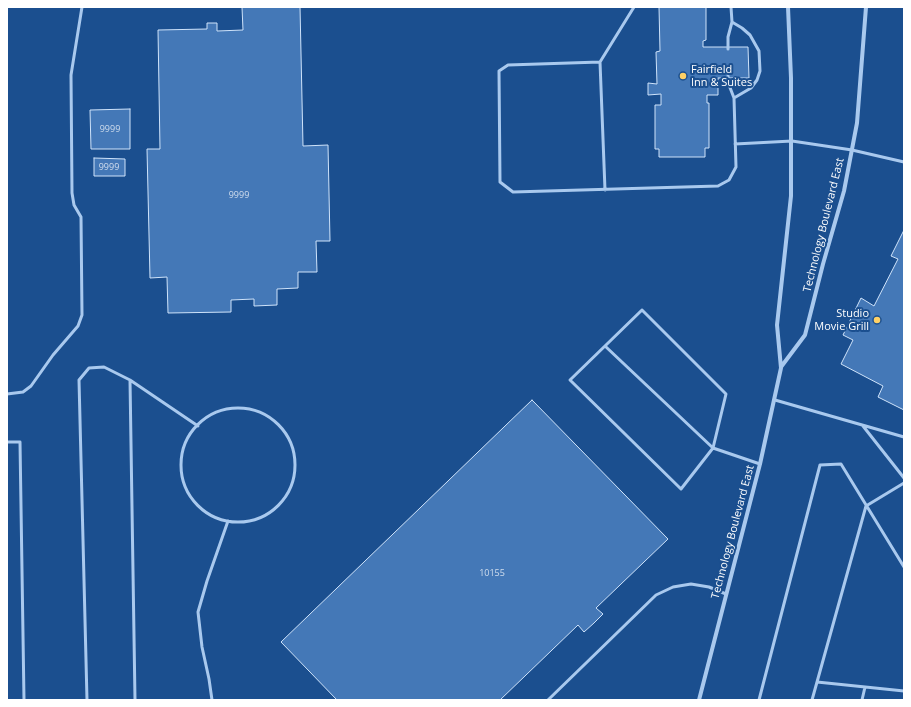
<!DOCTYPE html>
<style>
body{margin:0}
#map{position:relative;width:911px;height:707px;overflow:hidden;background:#1b4f8f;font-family:"Open Sans",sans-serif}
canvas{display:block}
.frame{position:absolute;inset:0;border:8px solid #fff;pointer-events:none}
</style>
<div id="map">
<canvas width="911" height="707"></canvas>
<div class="frame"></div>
</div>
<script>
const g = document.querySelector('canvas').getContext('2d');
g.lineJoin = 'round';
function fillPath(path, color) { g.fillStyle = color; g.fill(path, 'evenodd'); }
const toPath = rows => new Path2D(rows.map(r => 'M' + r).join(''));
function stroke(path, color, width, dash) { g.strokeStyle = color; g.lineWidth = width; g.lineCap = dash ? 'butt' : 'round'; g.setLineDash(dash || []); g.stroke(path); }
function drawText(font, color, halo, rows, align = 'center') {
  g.font = font + ' "Open Sans",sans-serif'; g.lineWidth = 4; g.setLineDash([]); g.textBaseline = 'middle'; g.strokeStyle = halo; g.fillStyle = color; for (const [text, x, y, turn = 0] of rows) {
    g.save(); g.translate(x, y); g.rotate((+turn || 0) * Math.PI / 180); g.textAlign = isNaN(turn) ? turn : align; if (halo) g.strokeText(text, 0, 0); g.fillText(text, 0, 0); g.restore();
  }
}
const building = toPath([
 [242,7,300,7,303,146,328,145,330,241,316,241,317,272,298,272,298,288,277,289,277,305,254,306,254,299,231,300,231,312,168,313,167,277,150,278,147,149,160,149,158,30,207,29,207,23,217,23,217,31,243,30,242,7],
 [659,7,706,7,706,40,703,41,703,47,748,47,749,78,718,78,718,95,707,95,707,103,709,103,709,148,705,148,705,157,659,157,659,149,655,149,655,105,661,105,661,94,648,95,648,83,657,84,656,52,660,51,659,7],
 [130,109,130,149,91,149,90,110,130,109],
 [94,158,125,159,125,176,94,176,94,158],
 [904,230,904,410,878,397,883,386,841,364,853,340,843,335,861,298,874,306,898,259,891,256,904,230],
 [532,400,668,539,596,608,603,614,594,623,584,632,578,625,500,700,337,700,281,642,532,400]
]);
fillPath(building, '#4478b7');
stroke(building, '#cfe3fa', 1);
stroke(toPath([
 [728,49,728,37,732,22],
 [600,62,508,65,499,71,500,182,513,192,718,186,729,180,736,167,734,98,751,88,757,80,760,71,759,51,750,35,742,28,732,22,731,7],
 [728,76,729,85,734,98],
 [735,144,792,141,852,150,904,162],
 [605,190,600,62,634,7],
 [642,310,726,394,713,448,681,489,570,380,642,310],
 [605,346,713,448,760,464],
 [130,380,135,700],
 [7,394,23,392,31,386,53,355,78,326,82,315,81,217,74,205,72,193,71,75,82,7],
 [775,400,904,437],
 '181 465a57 57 0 1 1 114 0a57 57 0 1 1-114 0Z',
 [863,426,904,478],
 [7,442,20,442,24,700],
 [817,682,904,691],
 [87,700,79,380,89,368,104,367,130,380,198,426],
 [212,700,209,679,202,647,198,612,207,581,228,521],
 [548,700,656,595,673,587,691,584,709,587,726,594],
 [759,700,820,465,841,464,904,567],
 [812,700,866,506,904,483],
 [862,700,865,687]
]), '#a9c9ee', 3);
stroke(toPath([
 [781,367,805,335,823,264,844,191,857,123,866,7],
 [699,700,760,464,781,368,777,325,791,196,791,78,788,7]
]), '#a9c9ee', 4);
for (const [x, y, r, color] of [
 [683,76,4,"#ffd166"],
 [877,320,4,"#ffd166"]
]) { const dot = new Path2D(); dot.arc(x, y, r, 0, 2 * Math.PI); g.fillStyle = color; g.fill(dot); stroke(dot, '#1b4f8f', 1.5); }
drawText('9px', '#d0dded', null, [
 ["9999",110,129],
 ["9999",109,167],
 ["9999",239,195],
 ["10155",492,573]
]);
drawText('11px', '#fff', '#1b4f8f', [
 ["Fairfield",691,70],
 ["Inn & Suites",691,83],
 ["Studio",869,314,"right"],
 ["Movie Grill",869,327,"right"]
], 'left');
drawText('11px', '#fff', '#1b4f8f', [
 ["Technology Boulevard East",824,225,-76],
 ["Technology Boulevard East",733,532,-75]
]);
</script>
